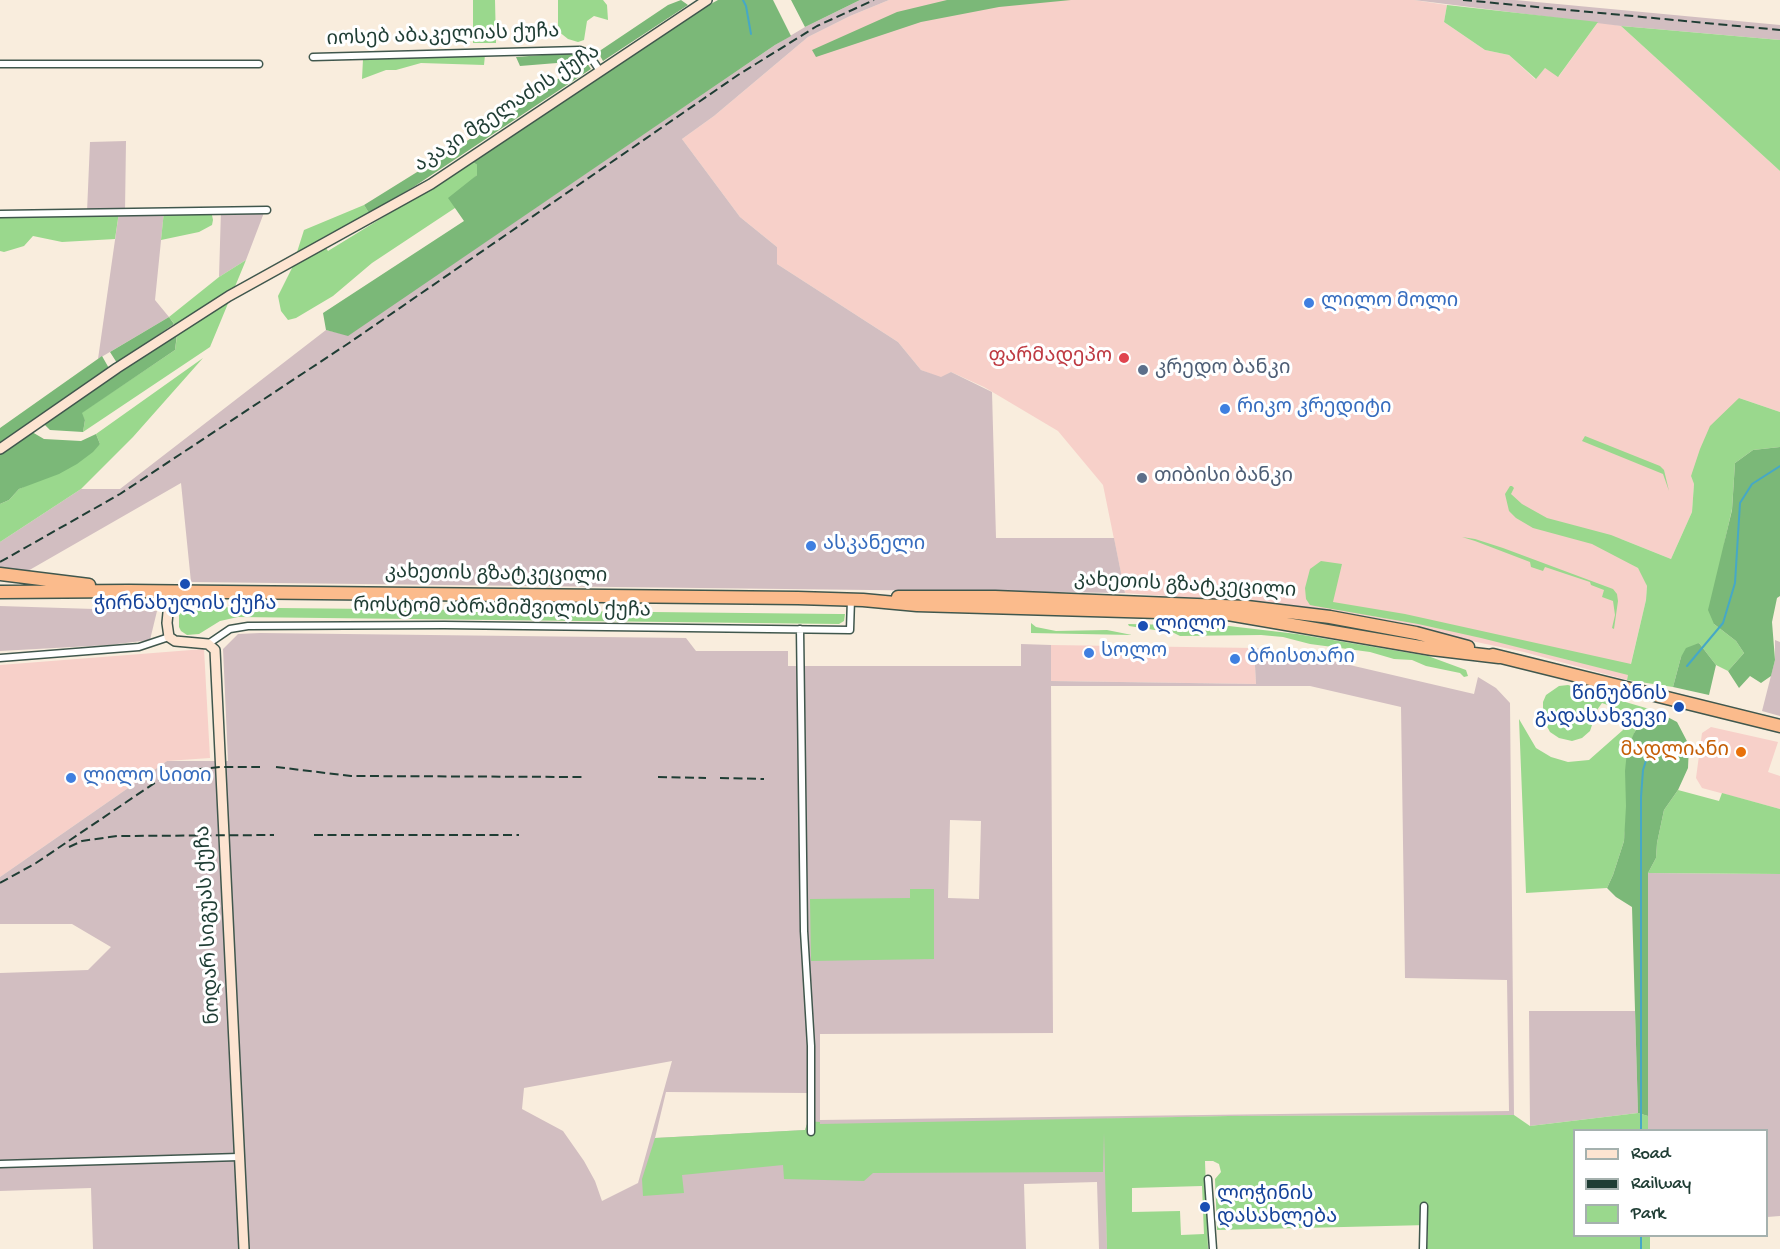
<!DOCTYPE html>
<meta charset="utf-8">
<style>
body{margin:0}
#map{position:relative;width:1780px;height:1249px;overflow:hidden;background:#f9eddd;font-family:"Gochi Hand",sans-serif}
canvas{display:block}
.legend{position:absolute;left:1573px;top:1129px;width:195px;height:108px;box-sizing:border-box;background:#fff;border:2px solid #a5b1ae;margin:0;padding:8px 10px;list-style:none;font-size:18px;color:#1f3d34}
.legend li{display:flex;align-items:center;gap:12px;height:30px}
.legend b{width:30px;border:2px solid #a5b1ae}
</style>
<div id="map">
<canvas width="1780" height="1249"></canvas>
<ul class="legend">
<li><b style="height:8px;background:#fde4d1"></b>Road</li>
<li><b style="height:8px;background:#1f3d34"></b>Railway</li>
<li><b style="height:16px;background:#9ad88d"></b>Park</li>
</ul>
</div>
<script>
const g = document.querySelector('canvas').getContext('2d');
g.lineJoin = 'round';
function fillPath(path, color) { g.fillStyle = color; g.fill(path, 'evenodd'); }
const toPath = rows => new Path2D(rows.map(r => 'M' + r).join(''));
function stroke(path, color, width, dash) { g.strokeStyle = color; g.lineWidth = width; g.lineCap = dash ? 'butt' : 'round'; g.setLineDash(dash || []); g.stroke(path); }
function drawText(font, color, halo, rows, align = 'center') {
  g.font = font + ' "Gochi Hand","Noto Sans Georgian",sans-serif'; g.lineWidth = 6; g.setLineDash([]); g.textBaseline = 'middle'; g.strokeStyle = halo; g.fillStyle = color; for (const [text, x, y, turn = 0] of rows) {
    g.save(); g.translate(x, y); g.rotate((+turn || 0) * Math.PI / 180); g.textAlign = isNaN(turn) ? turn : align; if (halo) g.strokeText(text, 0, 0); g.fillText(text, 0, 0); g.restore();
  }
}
fillPath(toPath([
 [889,0,1414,0,1447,5,1444,22,1485,50,1509,55,1535,79,1545,68,1559,76,1598,22,1621,26,1780,171,1780,412,1739,398,1691,476,1694,484,1692,512,1671,559,1621,539,1615,554,1638,568,1644,577,1647,586,1646,600,1627,680,1524,652,1381,622,1260,603,1125,593,1103,485,1058,431,984,387,951,372,941,378,921,370,898,342,777,264,777,247,740,217,682,139,714,116,808,37,850,16],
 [1051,645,1254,648,1256,684,1051,681],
 [204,649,210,758,167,761,0,877,0,665],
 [1711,727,1778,742,1768,772,1780,776,1780,809,1702,788,1696,778,1702,733]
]), '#f7d0c9');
fillPath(toPath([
 [860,0,889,0,850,16,808,37,714,116,682,139,740,217,777,247,777,264,898,342,921,370,941,377,951,372,992,392,996,538,1114,538,1125,593,191,582,181,483,26,572,0,569,0,542,81,489,120,489,326,330,348,335,775,45,805,27],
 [1414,0,1515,0,1780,25,1780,40,1621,26],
 [126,141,125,211,164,211,155,300,169,317,98,359,119,212,87,212,90,142],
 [221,210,265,210,246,260,219,277],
 [0,606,157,611,150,640,109,645,0,651],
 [260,633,686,638,696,651,788,651,788,666,1021,666,1021,644,1051,645,1051,681,1256,684,1254,648,1294,652,1474,694,1478,677,1496,688,1510,703,1514,1115,1229,1116,1105,1119,1107,1249,1099,1249,1097,1182,1024,1184,1026,1249,93,1249,91,1188,0,1191,0,973,88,970,111,947,72,924,0,924,0,877,167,761,228,761,223,649,238,634],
 [1051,686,1310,686,1401,707,1405,978,1507,980,1509,1111,820,1120,820,1034,1053,1033],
 [950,820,981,821,979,899,948,898],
 [672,1061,638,1183,602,1201,595,1181,584,1161,563,1131,522,1109,524,1088],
 [666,1092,807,1093,808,1121,805,1130,655,1138],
 [1775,640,1780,642,1780,716,1762,711,1775,660],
 [1648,873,1780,874,1780,1216,1767,1217,1766,1130,1648,1130],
 [1529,1011,1635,1011,1638,1113,1530,1126]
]), '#d2bec1');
fillPath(toPath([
 [473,0,495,0,496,43,473,43],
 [558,0,603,0,607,5,608,20,594,16,587,21,584,40,578,42,568,39,558,31],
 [1447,5,1598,22,1558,77,1545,68,1536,79,1509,55,1485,50,1444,22],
 [1621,26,1780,40,1780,171],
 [485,55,484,65,421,63,396,70,386,70,362,79,363,59],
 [473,162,477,165,477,175,465,187,455,208,372,263,333,296,296,318,288,320,281,311,278,296,292,268,304,230,364,205,369,213,320,239,328,251],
 [211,210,213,220,212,225,199,232,161,240,164,211],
 [119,212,115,239,62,242,33,236,24,246,4,252,0,251,0,214],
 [246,260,210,347,83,432,85,420,81,413,175,350,178,329,169,317,219,277],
 [203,358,133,437,81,489,0,542,0,504,9,500,19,489,38,480,100,444,96,434],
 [1739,398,1780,412,1780,447,1753,450,1735,463,1732,509,1725,540,1714,624,1736,641,1744,653,1728,671,1716,665,1699,643,1681,657,1673,687,1627,680,1628,675,1481,638,1418,624,1315,606,1310,605,1306,599,1305,588,1310,569,1321,561,1342,564,1333,602,1405,614,1631,664,1646,600,1647,586,1638,568,1592,544,1533,528,1516,518,1509,511,1505,494,1510,486,1512,486,1514,488,1511,494,1522,504,1547,518,1611,535,1671,559,1692,512,1694,484,1691,476,1700,449,1710,426],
 [1585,436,1660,466,1664,470,1669,491,1663,474,1582,441],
 [1462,537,1475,539,1503,548,1613,589,1617,594,1618,601,1614,629,1612,628,1615,615,1613,601,1602,597,1604,590,1591,585,1590,582,1545,567,1543,571,1531,567,1530,562,1475,541],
 [186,607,839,614,845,614,844,621,839,624,238,617,220,621,199,634,187,635,181,631,179,627,179,615],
 [1031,623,1036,627,1056,631,1107,630,1132,635,1031,633],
 [1128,624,1229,626,1297,634,1428,656,1466,670,1468,676,1464,677,1460,673,1426,666,1412,660,1394,659,1370,652,1310,644,1283,637,1261,635,1180,636,1174,633,1129,626],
 [1568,685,1656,711,1647,714,1634,733,1624,841,1613,875,1607,888,1526,893,1519,719,1536,748,1551,757,1568,762,1589,760,1623,730,1619,709,1602,703,1597,710,1590,731,1582,738,1572,741,1559,738,1550,732,1543,719,1543,702,1546,695,1559,686],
 [1678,790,1719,801,1722,793,1780,809,1780,874,1648,873,1656,858,1657,843,1664,810],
 [910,889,934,889,934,959,811,961,810,899,910,898],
 [1638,1113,1648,1116,1648,1130,1574,1130,1574,1236,1650,1236,1650,1249,1427,1249,1428,1225,1217,1230,1215,1179,1221,1172,1219,1164,1213,1161,1205,1161,1208,1249,1107,1249,1104,1133,1103,1172,873,1173,864,1181,784,1179,783,1165,682,1175,684,1193,643,1196,642,1179,655,1138,805,1130,808,1121,820,1122,820,1124,1229,1116,1514,1115,1530,1126],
 [1202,1186,1204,1234,1181,1235,1180,1211,1132,1212,1132,1188]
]), '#9ad88d');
fillPath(toPath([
 [681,0,688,5,603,61,598,52,668,5],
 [718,0,773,0,791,36,775,45,348,336,326,330,323,313,464,221,448,198,477,175,477,165,473,162,698,11],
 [791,0,860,0,805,27],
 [947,0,1071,0,999,7,921,22,816,57,812,50,897,12],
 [569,53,581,54,591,69,415,186,369,213,364,205,467,141,561,77,566,72,564,65,557,63,520,66,516,57],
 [169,317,174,324,117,363,110,352],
 [177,334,175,350,82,413,85,420,83,432,50,430,44,424],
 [102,356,110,370,0,445,0,428],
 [32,432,44,439,81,441,96,434,100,444,93,452,77,464,59,474,19,489,9,500,0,504,0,454],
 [1780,447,1780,596,1777,598,1772,622,1775,660,1771,676,1761,683,1750,676,1739,688,1728,671,1744,653,1736,641,1714,624,1708,610,1732,510,1735,463,1753,450],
 [1699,643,1716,665,1709,695,1673,687,1681,657,1686,648],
 [1656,711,1677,722,1689,745,1688,768,1678,790,1664,810,1657,843,1656,858,1648,873,1648,1116,1638,1113,1632,907,1616,897,1607,888,1613,875,1624,841,1626,806,1625,771,1627,751,1634,733,1647,714]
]), '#7bb878');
stroke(toPath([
 [743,0,746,6,751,34],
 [1687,666,1723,623,1735,583,1740,503,1752,484,1780,466],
 [1641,1130,1641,797,1643,770,1651,745],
 [1641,1236,1641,1249]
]), '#46a8c6', 2);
const street = toPath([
 [313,57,580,50,588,53,600,71],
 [0,64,259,64],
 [0,214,267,210],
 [800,629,804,931,811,1046,811,1132],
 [208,644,230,629,248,626,444,625,850,630,851,599],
 [0,658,139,647,169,637],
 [0,1164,239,1157],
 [1208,1179,1213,1249],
 [1423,1249,1424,1206]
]);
const secondary = toPath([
 [0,449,117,368,229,296,431,184,707,0],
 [170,592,167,623,169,637,175,641,208,644,215,650,244,1249]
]);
const highway = toPath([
 [0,574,89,585],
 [0,592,129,591,798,598,863,600,917,605,1228,614,1432,649,1499,657],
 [898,597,995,597,1247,607,1330,617,1416,633,1468,647],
 [1493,655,1780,726]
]);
stroke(street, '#40574d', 9);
stroke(secondary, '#40574d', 12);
stroke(highway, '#40574d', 15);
stroke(street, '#fff', 6);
stroke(secondary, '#fde4d1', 9);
stroke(highway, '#fbbb8c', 12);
stroke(toPath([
 [1463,0,1780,30],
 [0,562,120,494,349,343,738,75,817,26,874,0],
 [276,767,351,776,582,777],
 [658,777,706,778],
 [720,778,764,779],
 [314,835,519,835],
 [69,847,82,841,117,836,274,835],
 [0,883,36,863,159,780,191,770,220,767,260,767]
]), '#1f3d34', 2, [9, 4.5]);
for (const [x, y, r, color] of [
 [1309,303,6,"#3f7fe0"],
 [1124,358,6,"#e0444e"],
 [1143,370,6,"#5c6f8a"],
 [1225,409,6,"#3f7fe0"],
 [1142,478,6,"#5c6f8a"],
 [811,546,6,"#3f7fe0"],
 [185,584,6,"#1a4fb4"],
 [1143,626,6,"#1a4fb4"],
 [1089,653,6,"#3f7fe0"],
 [1235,659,6,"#3f7fe0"],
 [1679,707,6,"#1a4fb4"],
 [1741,752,6,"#e8710a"],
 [71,778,6,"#3f7fe0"],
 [1205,1207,6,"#1a4fb4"]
]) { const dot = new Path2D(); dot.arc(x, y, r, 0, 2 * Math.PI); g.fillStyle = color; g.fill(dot); stroke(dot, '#fff', 2); }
drawText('20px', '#1f3d34', '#fff', [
 ["იოსებ აბაკელიას ქუჩა",443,37,-2],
 ["აკაკი მგელაძის ქუჩა",508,110,-33],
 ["კახეთის გზატკეცილი",496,576,1],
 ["კახეთის გზატკეცილი",1185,587,3],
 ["როსტომ აბრამიშვილის ქუჩა",502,610,1],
 ["ნოდარ სიგუას ქუჩა",210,925,-93]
]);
drawText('20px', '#366cbe', '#fff', [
 ["ლილო მოლი",1321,303],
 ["რიკო კრედიტი",1237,409],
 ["ასკანელი",823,546],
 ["სოლო",1101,653],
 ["ბრისთარი",1247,659],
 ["ლილო სითი",83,778]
], 'left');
drawText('20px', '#be3a42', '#fff', [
 ["ფარმადეპო",1112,358]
], 'right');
drawText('20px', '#4e5e75', '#fff', [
 ["კრედო ბანკი",1155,370],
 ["თიბისი ბანკი",1154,478]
], 'left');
drawText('20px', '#164399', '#fff', [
 ["ჭირნახულის ქუჩა",185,606,"center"],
 ["ლილო",1155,626],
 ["წინუბნის",1667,696,"right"],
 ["გადასახვევი",1667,719,"right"],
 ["ლოჭინის",1217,1196],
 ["დასახლება",1217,1219]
], 'left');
drawText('20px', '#c56008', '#fff', [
 ["მადლიანი",1729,752]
], 'right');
</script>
